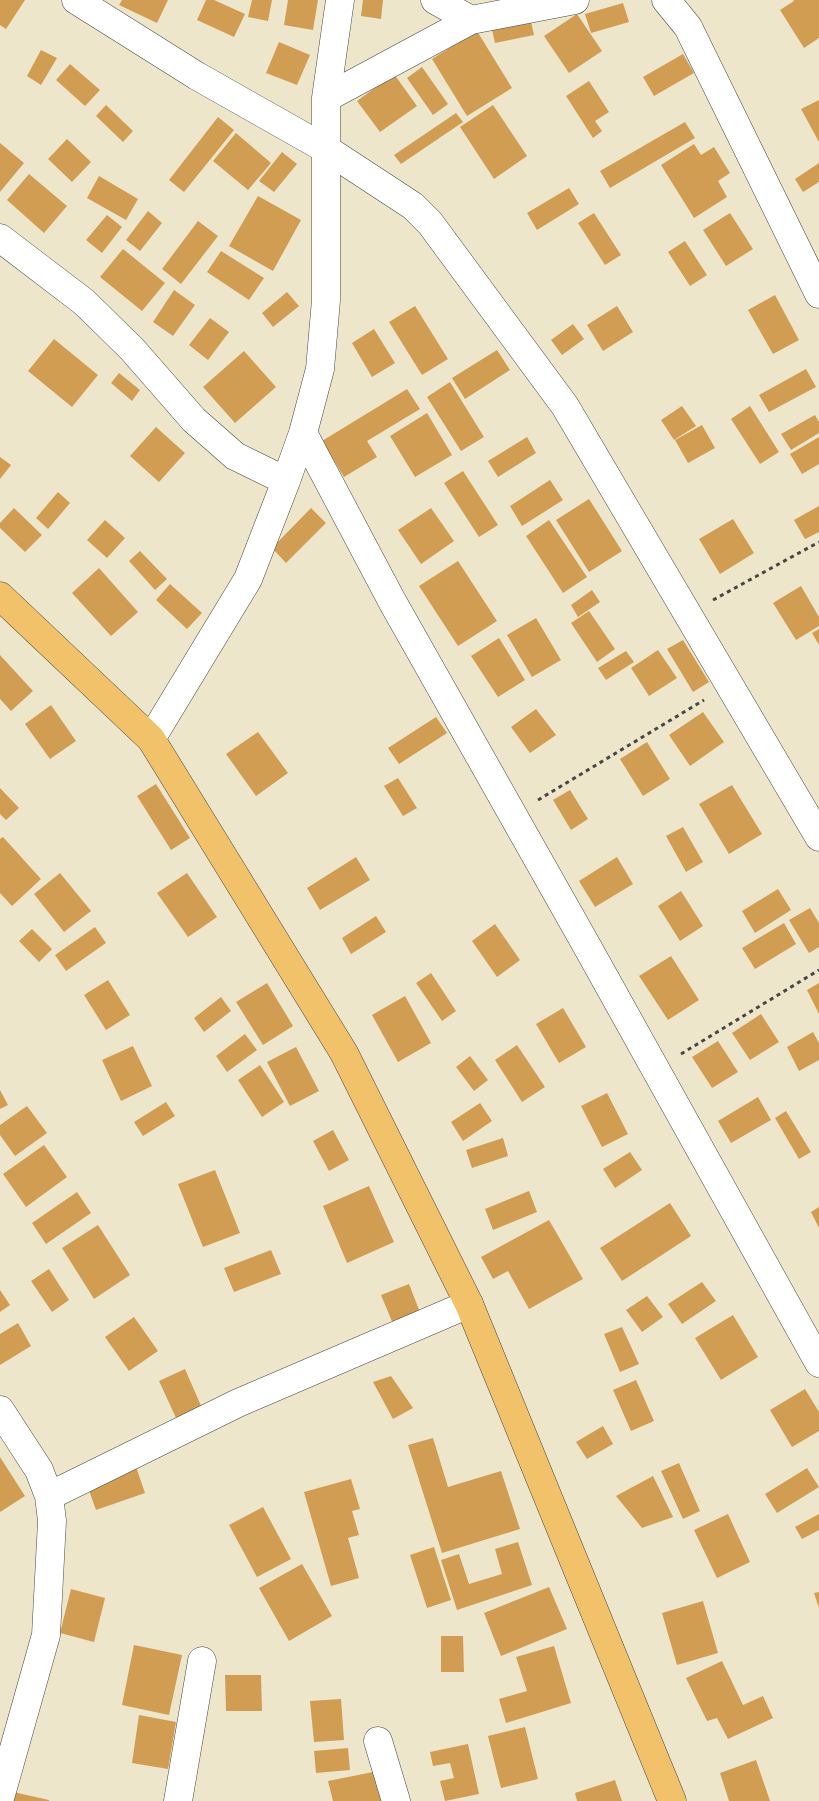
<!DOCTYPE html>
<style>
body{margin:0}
canvas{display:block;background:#eee6cb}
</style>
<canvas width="819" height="1801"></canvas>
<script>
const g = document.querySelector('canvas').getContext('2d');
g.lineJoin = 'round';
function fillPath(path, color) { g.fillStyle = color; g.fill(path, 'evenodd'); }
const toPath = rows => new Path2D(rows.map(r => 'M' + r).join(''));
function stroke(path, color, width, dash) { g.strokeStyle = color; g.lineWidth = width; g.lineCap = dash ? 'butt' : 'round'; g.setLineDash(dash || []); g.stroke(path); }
fillPath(toPath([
 [0,0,25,0,6,29,0,25],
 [122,0,168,0,157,23,119,5],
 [206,0,214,0,245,14,234,37,197,20],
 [252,0,272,0,268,21,248,17],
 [288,0,318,0,313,30,284,25],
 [363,0,383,0,381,19,361,16],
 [793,0,819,0,819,38,804,48,780,10,794,1],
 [623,3,629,22,591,33,585,14],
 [577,14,602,51,569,73,544,36],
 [530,17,534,35,495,43,491,25],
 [477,31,512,88,467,116,432,59],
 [279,42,310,55,297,85,266,73],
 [41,50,57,58,41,85,27,76],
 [683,54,694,73,654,96,643,77],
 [70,64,100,90,85,106,56,80],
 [422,67,448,104,433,115,407,78],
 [394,74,417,106,380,132,357,101],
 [589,81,609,112,595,121,602,131,593,138,566,96],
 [819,100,819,142,801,109],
 [106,105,133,131,123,142,96,116],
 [493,105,527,156,494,179,460,127],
 [456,113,463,122,401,164,394,155],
 [218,117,234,130,184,192,169,180],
 [685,122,695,138,610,188,600,171],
 [236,133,271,163,248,190,213,161],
 [67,139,91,162,72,182,48,159],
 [0,143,24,163,0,192],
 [694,144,701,155,714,147,730,173,718,181,727,197,694,218,661,165],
 [282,152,297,164,274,192,259,181],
 [819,163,819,182,803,192,795,179],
 [29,174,67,206,44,233,7,200],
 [99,176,138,199,126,220,87,198],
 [569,188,579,204,537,230,527,213],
 [258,196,301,220,273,271,229,246],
 [148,211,162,223,140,251,126,240],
 [594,213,621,255,605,265,578,223],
 [730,213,753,249,726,266,703,230],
 [107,215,122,227,102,253,86,240],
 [198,221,218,236,181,284,162,269],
 [685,241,707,275,690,286,668,252],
 [123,249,165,283,142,311,100,277],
 [221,251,264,278,249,300,207,272],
 [174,290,195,305,173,336,153,322],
 [287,292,299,306,273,327,262,313],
 [775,295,799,340,773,354,748,310],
 [415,306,448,359,422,375,389,322],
 [617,306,633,332,603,351,587,325],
 [210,318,229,332,208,360,189,345],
 [573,324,584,339,562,355,551,340],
 [374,329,395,363,372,377,352,343],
 [54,339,98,375,72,407,28,371],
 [497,350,510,370,465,399,452,378],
 [244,351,276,387,235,423,203,387],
 [806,369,816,387,769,412,759,395],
 [119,373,140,390,132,401,111,383],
 [450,382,484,437,461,451,427,397],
 [407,389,420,409,367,441,377,457,344,477,322,441],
 [682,406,696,426,674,440,661,420],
 [750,406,779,452,760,464,731,419],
 [427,413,452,455,415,477,390,436],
 [815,415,819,422,819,433,791,450,781,434],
 [702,425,715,448,688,463,675,440],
 [156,427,185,453,159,482,130,456],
 [527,437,536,453,498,477,488,461],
 [819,437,819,464,802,474,790,454],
 [0,457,11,465,0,479],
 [463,471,498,525,479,537,444,483],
 [550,480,563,500,522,526,510,506],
 [58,492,70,503,48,529,36,518],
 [589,499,622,551,589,572,556,520],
 [819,506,819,532,805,539,794,520],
 [14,508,42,535,25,552,0,528,0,523],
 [311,508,326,523,286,563,272,548],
 [431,508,454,541,421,564,398,530],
 [733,519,754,553,720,574,699,539],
 [105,520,125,538,107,558,87,540],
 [549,520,587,577,563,593,526,536],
 [140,551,167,579,155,590,129,561],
 [458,561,497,621,458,646,419,586],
 [99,568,138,612,111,636,72,593],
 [170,584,202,613,187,629,156,600],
 [801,586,819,617,819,626,796,640,773,603],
 [592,590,600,602,578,617,571,605],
 [589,611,615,649,597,662,571,623],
 [536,618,561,660,532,677,507,635],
 [819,629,819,645,812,633],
 [499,638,525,680,498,697,471,656],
 [683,640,709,682,693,692,667,649],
 [658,650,677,678,649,696,631,668],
 [626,651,634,662,606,680,598,668],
 [0,655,33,691,11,711,0,699],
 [51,705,76,741,50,759,25,724],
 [536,709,556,735,530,753,511,727],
 [703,712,724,742,690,766,669,735],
 [436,717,447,733,399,764,388,748],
 [258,732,288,773,256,796,226,754],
 [647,742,670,779,643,796,620,759],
 [398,778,417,808,403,816,384,786],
 [156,784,190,838,171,850,137,796],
 [732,785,762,834,729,854,699,804],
 [0,788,19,808,6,820,0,814],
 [570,790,588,819,571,830,553,800],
 [683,827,703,862,686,872,666,836],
 [3,837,41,879,12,906,0,893,0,839],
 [356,857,370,880,320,910,307,888],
 [617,857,633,884,595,907,579,881],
 [60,873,91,911,64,932,34,894],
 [187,873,217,917,188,937,157,893],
 [778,889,791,910,755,933,742,911],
 [681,891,703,926,680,941,658,906],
 [810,908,819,923,819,947,809,953,789,920],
 [376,916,386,932,351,954,342,938],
 [784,923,796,944,755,969,742,948],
 [495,924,520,960,497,977,472,941],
 [95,927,106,943,66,971,55,955],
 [32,929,52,949,39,962,19,941],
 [671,956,699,1000,668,1020,639,976],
 [431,973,456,1011,442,1021,416,983],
 [108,980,130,1015,106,1030,84,995],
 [267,983,293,1026,263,1045,236,1002],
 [819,983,819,1014,807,990],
 [405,996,431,1043,398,1062,372,1015],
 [221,997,231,1011,204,1032,194,1018],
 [563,1008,586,1047,559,1063,536,1024],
 [761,1014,779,1042,750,1060,732,1033],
 [813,1032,819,1043,819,1060,799,1071,787,1047],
 [245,1034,257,1050,227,1072,216,1056],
 [718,1041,738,1072,712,1088,692,1057],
 [517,1045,545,1087,522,1102,495,1060],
 [133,1046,152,1086,121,1101,102,1060],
 [296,1047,319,1091,290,1106,267,1062],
 [470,1056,488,1080,474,1091,456,1067],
 [260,1065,284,1102,262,1117,238,1080],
 [0,1090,8,1105,0,1109],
 [607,1093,628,1134,602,1147,581,1106],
 [758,1097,771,1120,731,1143,718,1121],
 [166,1102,175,1116,143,1136,134,1122],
 [480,1103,492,1121,463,1141,451,1122],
 [27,1106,47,1133,15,1156,0,1135,0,1125],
 [786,1111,811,1152,799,1159,775,1118],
 [333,1130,349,1160,329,1171,313,1141],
 [503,1138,508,1156,472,1168,466,1150],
 [44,1145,67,1177,26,1207,3,1174],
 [630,1152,642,1170,615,1188,603,1169],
 [215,1170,240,1233,203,1247,178,1184],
 [369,1186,394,1242,347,1263,323,1206],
 [529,1191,537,1212,493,1230,485,1209],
 [77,1192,91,1213,46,1244,32,1223],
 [670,1203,691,1236,622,1281,600,1248],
 [819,1207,819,1228,811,1212],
 [549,1220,583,1279,529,1309,508,1271,493,1279,481,1257],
 [98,1225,130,1275,94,1299,62,1248],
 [271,1250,281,1274,234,1292,224,1268],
 [49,1269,69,1300,52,1312,31,1281],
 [702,1282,716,1301,682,1324,668,1304],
 [409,1284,423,1320,396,1331,381,1295],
 [0,1290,10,1305,0,1312],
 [647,1296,663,1317,642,1332,626,1310],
 [733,1315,758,1357,721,1380,695,1338],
 [134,1317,158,1351,129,1371,105,1337],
 [18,1323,31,1346,0,1365,0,1334],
 [622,1327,639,1364,620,1372,604,1334],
 [185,1369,202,1408,177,1420,159,1381],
 [391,1376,413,1408,393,1419,373,1382],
 [636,1380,654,1421,631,1431,613,1390],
 [805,1389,819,1412,819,1431,792,1447,770,1410],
 [603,1426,613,1444,587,1459,576,1442],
 [433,1438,448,1487,501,1471,520,1529,442,1553,408,1445],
 [0,1457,25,1496,0,1512],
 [679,1463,700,1511,683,1519,661,1471],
 [136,1467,145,1493,96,1510,87,1485],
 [807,1468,819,1487,777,1513,765,1494],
 [653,1476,673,1517,642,1528,616,1496],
 [351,1479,360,1509,352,1511,359,1535,348,1538,359,1578,331,1586,304,1492],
 [263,1507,291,1559,257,1577,229,1525],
 [728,1514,750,1562,717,1578,694,1530],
 [819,1514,819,1530,802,1539,795,1527],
 [518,1542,532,1585,457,1610,441,1560,459,1554,469,1584,502,1574,495,1549],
 [434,1547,451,1600,427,1608,410,1555],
 [302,1564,332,1616,289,1641,259,1588],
 [549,1587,567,1629,501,1656,484,1613],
 [71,1589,105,1598,94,1642,60,1633],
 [819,1592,819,1608,814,1593],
 [703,1601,718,1653,677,1665,662,1613],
 [441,1636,463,1636,464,1672,441,1672],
 [134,1645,182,1655,169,1715,122,1705],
 [554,1646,571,1703,506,1723,499,1699,527,1691,516,1657],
 [722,1661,743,1705,763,1696,773,1718,728,1739,717,1718,707,1721,686,1678],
 [225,1675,261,1675,262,1711,226,1711],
 [341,1699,344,1740,314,1742,310,1701],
 [139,1715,176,1722,168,1769,132,1763],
 [525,1727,538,1779,501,1788,488,1736],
 [468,1744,479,1794,445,1801,440,1781,454,1778,450,1763,433,1766,430,1752],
 [348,1748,350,1770,316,1773,314,1751],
 [756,1760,770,1801,729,1801,720,1773],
 [378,1771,385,1801,333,1801,328,1781],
 [615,1780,622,1801,577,1801,575,1793],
 [13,1792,49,1800,49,1801,11,1801]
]), '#d09d53');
const minor = toPath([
 [76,0,197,76,326,149,413,206,430,223,565,406,819,837],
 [435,0,471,20],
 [666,0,688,27,819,294],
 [326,98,471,20,575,0],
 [0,238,84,302,132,349,194,420,235,456,286,481],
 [303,433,392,601,588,948,819,1363],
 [151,739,248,579,286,481,303,433,320,369,326,300,326,98,340,0],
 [0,1410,39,1470,49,1496,52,1521,46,1635,0,1798],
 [49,1496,238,1403,469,1304],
 [378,1741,396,1801],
 [178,1801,202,1661]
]);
const major = toPath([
 [0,596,151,739,344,1053,469,1304,672,1801]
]);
stroke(minor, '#484743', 29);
stroke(major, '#484743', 29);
stroke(toPath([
 [713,600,819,542],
 [538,800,704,700],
 [681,1054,819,970]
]), '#484743', 3, [4, 4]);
stroke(minor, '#fff', 28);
stroke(major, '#f2c26a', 28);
</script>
